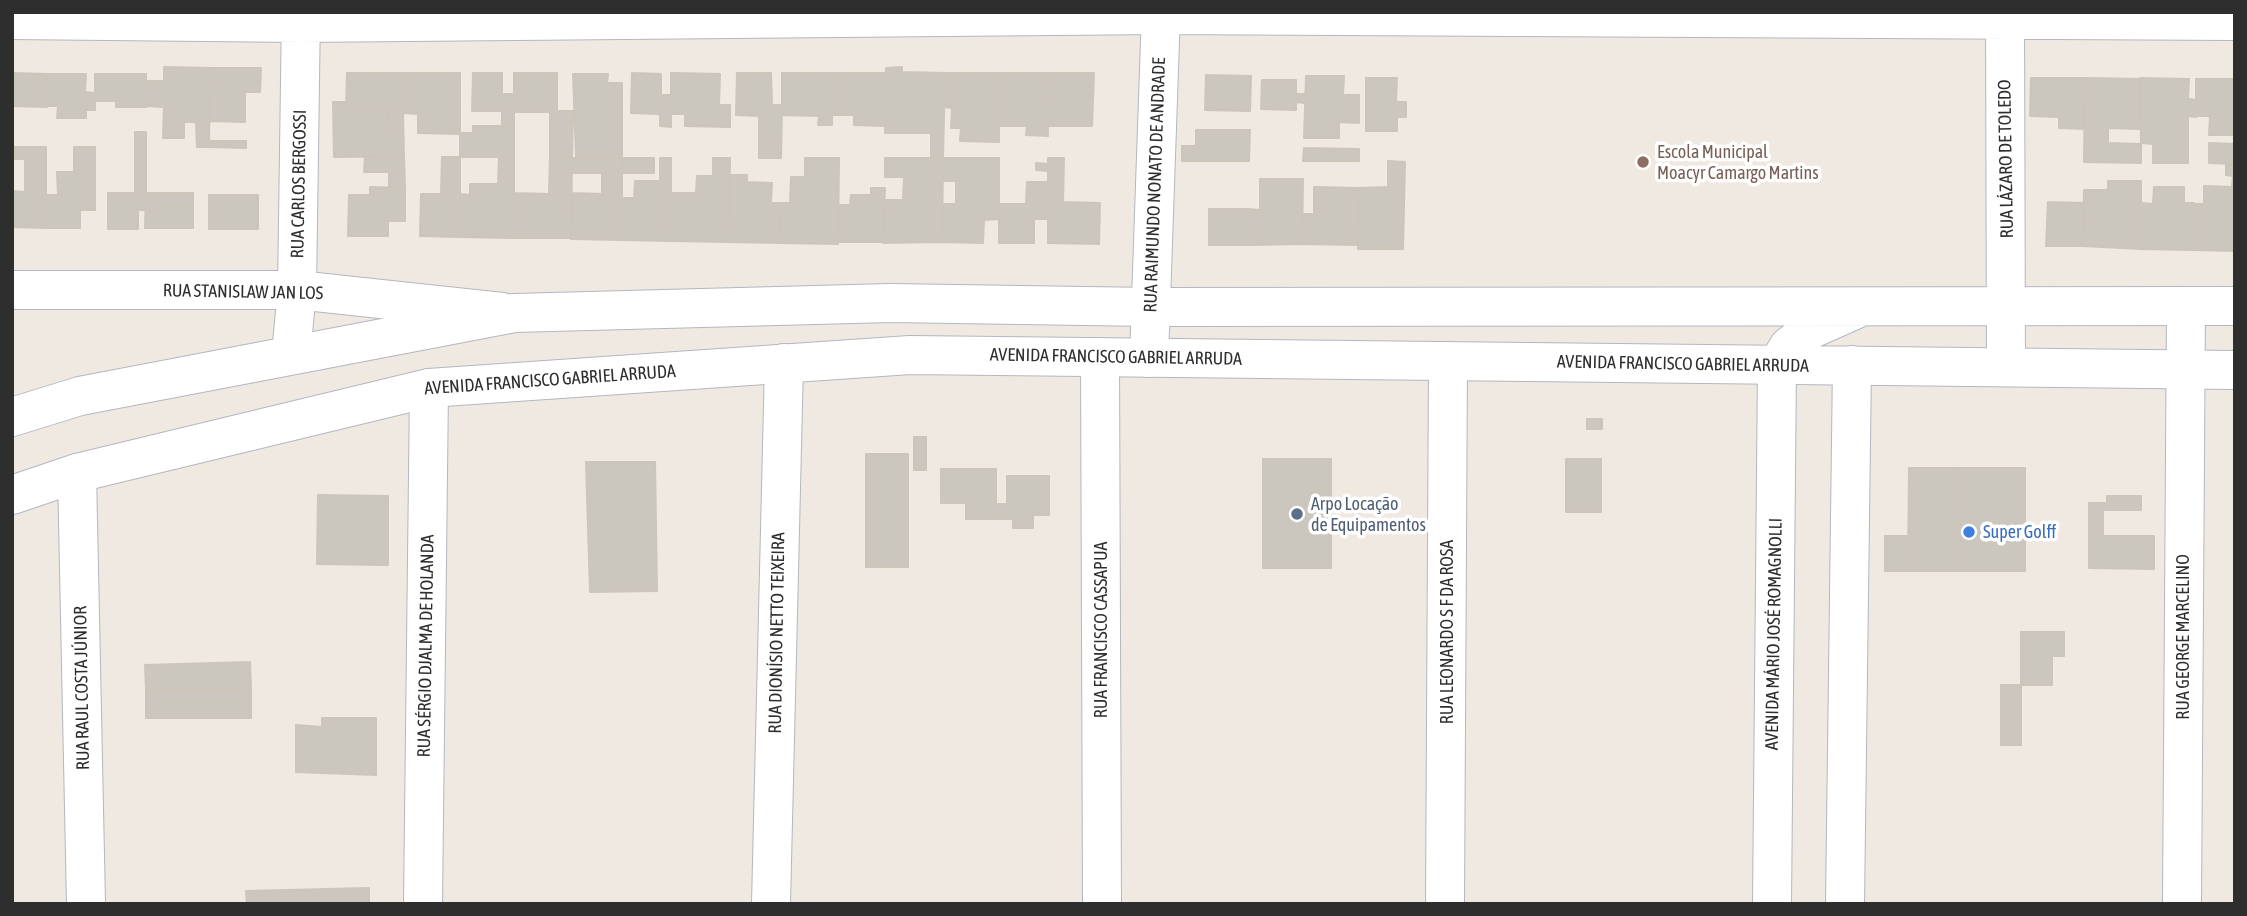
<!DOCTYPE html>
<meta charset="utf-8">
<style>
body{margin:0}
#map{position:relative;width:2247px;height:916px;overflow:hidden;background:#efe9e1;font-family:"Asap Condensed",sans-serif}
canvas{display:block}
.frame{position:absolute;inset:0;border:14px solid #2e2e2e;pointer-events:none}
</style>
<div id="map">
<canvas width="2247" height="916"></canvas>
<div class="frame"></div>
</div>
<script>
const g = document.querySelector('canvas').getContext('2d');
g.lineJoin = 'round';
function fillPath(path, color) { g.fillStyle = color; g.fill(path, 'evenodd'); }
const toPath = rows => new Path2D(rows.map(r => 'M' + r).join(''));
function stroke(path, color, width, dash) { g.strokeStyle = color; g.lineWidth = width; g.lineCap = dash ? 'butt' : 'round'; g.setLineDash(dash || []); g.stroke(path); }
function drawText(font, color, halo, rows, align = 'center') {
  g.font = font + ' "Asap Condensed",sans-serif'; g.lineWidth = 7; g.setLineDash([]); g.textBaseline = 'middle'; g.strokeStyle = halo; g.fillStyle = color; for (const [text, x, y, turn = 0] of rows) {
    g.save(); g.translate(x, y); g.rotate((+turn || 0) * Math.PI / 180); g.textAlign = isNaN(turn) ? turn : align; if (halo) g.strokeText(text, 0, 0); g.fillText(text, 0, 0); g.restore();
  }
}
const building = toPath([
 [164,67,210,68,209,147,197,147,196,122,184,122,184,138,163,138,164,107,146,106,146,81,164,81,164,67],
 [902,67,902,72,945,73,943,158,931,158,931,133,885,133,886,68,902,67],
 [210,68,261,68,260,92,245,92,245,122,210,121,210,68],
 [12,73,47,74,47,107,12,106,12,73],
 [347,73,402,73,404,157,390,156,388,107,346,109,347,73],
 [402,73,460,73,460,134,418,133,418,114,403,113,402,73],
 [473,73,502,73,502,94,514,94,514,126,502,125,502,111,472,111,473,73],
 [514,73,557,73,557,111,573,111,572,157,550,157,550,112,514,112,514,73],
 [632,73,661,74,661,95,671,95,671,127,660,126,660,114,631,113,632,73],
 [671,73,720,74,719,105,730,105,730,127,685,126,685,114,671,114,671,73],
 [737,73,771,73,772,105,782,105,781,158,759,158,759,116,736,115,737,73],
 [782,73,840,73,840,115,832,115,832,125,818,125,819,116,782,115,782,73],
 [840,73,886,73,885,126,854,125,854,115,840,115,840,73],
 [945,73,999,73,999,142,960,141,961,128,951,128,952,108,944,107,945,73],
 [999,73,1047,73,1048,136,1026,135,1027,126,999,126,999,73],
 [1047,73,1094,73,1092,126,1048,126,1047,73],
 [47,74,86,74,85,92,95,93,95,110,86,110,86,118,57,118,58,106,47,106,47,74],
 [95,74,146,74,146,107,116,107,116,101,95,101,95,74],
 [573,74,608,74,607,83,622,83,622,157,576,157,573,74],
 [1206,75,1251,76,1250,111,1205,110,1206,75],
 [1306,76,1344,76,1343,95,1359,95,1359,123,1339,122,1339,138,1304,138,1306,76],
 [1366,78,1397,78,1396,102,1406,102,1406,117,1397,117,1397,131,1366,131,1366,78],
 [2031,78,2085,78,2085,129,2059,128,2059,117,2030,116,2031,78],
 [2085,78,2140,79,2141,129,2108,128,2108,143,2141,144,2141,163,2084,162,2085,78],
 [2140,78,2189,79,2188,99,2196,100,2196,117,2188,116,2188,163,2153,163,2153,144,2141,143,2140,78],
 [2196,79,2235,79,2235,135,2209,135,2210,116,2196,116,2196,79],
 [1262,80,1296,80,1296,94,1305,94,1305,103,1296,102,1296,110,1261,109,1262,80],
 [333,102,346,102,346,109,388,107,390,156,334,157,333,102],
 [473,126,514,126,514,157,460,157,460,133,473,133,473,126],
 [1196,130,1250,130,1249,161,1182,161,1182,146,1196,146,1196,130],
 [135,132,146,132,146,147,135,147,135,132],
 [209,141,246,141,246,148,209,147,209,141],
 [2209,143,2235,144,2235,164,2209,163,2209,143],
 [15,147,46,147,46,228,12,227,12,191,25,192,25,159,15,159,15,147],
 [74,147,95,147,95,210,80,210,80,228,46,228,46,195,58,195,57,172,74,172,74,147],
 [135,147,146,147,146,193,135,193,135,147],
 [1304,148,1359,149,1359,161,1303,161,1304,148],
 [365,156,404,157,405,187,389,187,389,172,364,172,365,156],
 [442,157,460,157,460,237,420,236,421,194,441,194,442,157],
 [499,157,514,157,514,238,460,237,460,194,470,195,470,184,498,184,499,157],
 [550,157,572,158,571,238,514,238,514,193,549,194,550,157],
 [572,158,622,158,622,240,571,239,572,193,602,194,602,173,572,173,572,158],
 [623,158,654,158,654,173,623,173,623,158],
 [660,158,671,158,671,241,622,240,622,198,634,198,635,181,660,181,660,158],
 [713,158,730,158,729,242,671,241,671,193,696,193,697,176,713,176,713,158],
 [805,158,839,158,838,244,780,243,781,203,790,203,791,177,805,177,805,158],
 [885,158,943,158,942,242,883,243,884,200,903,200,904,177,885,177,885,158],
 [943,158,999,158,999,219,984,220,983,243,942,242,943,204,956,204,956,181,943,181,943,158],
 [1048,158,1064,158,1063,202,1100,203,1099,244,1048,243,1048,158],
 [1388,161,1405,162,1403,249,1358,249,1359,188,1388,187,1388,161],
 [1036,163,1048,164,1048,171,1036,170,1036,163],
 [2226,165,2235,165,2235,251,2194,250,2194,204,2204,204,2204,186,2232,187,2233,176,2226,175,2226,165],
 [729,175,747,175,747,182,772,183,771,203,781,203,780,243,729,242,729,175],
 [1260,179,1303,179,1302,244,1248,245,1248,209,1260,210,1260,179],
 [2108,181,2141,181,2141,249,2083,246,2084,190,2108,190,2108,181],
 [1027,182,1048,182,1048,219,1034,219,1034,243,999,243,999,204,1026,204,1027,182],
 [370,187,405,188,405,221,388,221,388,236,348,236,349,195,370,195,370,187],
 [1314,187,1359,188,1358,245,1302,244,1302,214,1314,214,1314,187],
 [2154,187,2184,187,2184,203,2194,203,2194,250,2141,249,2141,203,2153,204,2154,187],
 [871,188,885,188,883,242,838,242,839,205,850,205,851,195,871,195,871,188],
 [108,193,146,193,146,210,138,210,138,229,108,229,108,193],
 [146,193,193,193,193,228,145,228,146,193],
 [209,195,258,195,258,229,209,229,209,195],
 [2048,202,2084,203,2083,246,2046,246,2048,202],
 [1209,209,1248,209,1248,245,1209,245,1209,209],
 [1587,419,1602,419,1602,429,1587,429,1587,419],
 [914,437,926,437,926,470,914,470,914,437],
 [866,454,908,454,908,567,866,567,866,454],
 [1263,459,1331,459,1331,568,1263,568,1263,459],
 [1566,459,1601,459,1601,512,1566,512,1566,459],
 [586,462,655,462,657,591,590,592,586,462],
 [1909,468,1953,468,1953,571,1908,571,1909,468],
 [1953,468,2025,468,2025,571,1953,571,1953,468],
 [941,469,996,469,996,519,966,519,966,503,941,503,941,469],
 [1007,476,1049,476,1049,515,1033,515,1033,528,1013,528,1013,519,996,519,996,504,1007,504,1007,476],
 [318,495,388,496,388,565,317,564,318,495],
 [2107,496,2141,496,2141,510,2103,510,2103,536,2154,536,2154,569,2089,568,2089,503,2107,503,2107,496],
 [1885,536,1908,536,1908,571,1885,571,1885,536],
 [2021,632,2064,632,2064,656,2052,656,2052,685,2021,685,2021,632],
 [250,662,251,689,146,689,145,665,250,662],
 [2001,685,2021,685,2021,745,2001,745,2001,685],
 [146,689,251,689,251,718,146,718,146,689],
 [322,718,376,718,376,775,296,772,296,725,322,727,322,718],
 [369,888,369,904,247,904,246,891,369,888]
]);
fillPath(building, '#cbc7bf');
stroke(building, '#cbc5ba', 2);
const minor = toPath([
 [2005,12,2006,367],
 [12,20,301,23,1161,15,2235,21],
 [12,290,297,290,502,312],
 [291,355,297,290,301,12],
 [1100,357,1102,904],
 [1149,358,1161,12],
 [77,473,86,904],
 [423,904,429,388],
 [771,904,784,363],
 [1445,904,1448,361],
 [2182,904,2186,306]
]);
const tertiary = toPath([
 [1772,904,1777,365],
 [1845,904,1852,365]
]);
const secondary = toPath([
 [1777,365,1789,346,1812,329,1857,309],
 [12,417,80,396,514,313,890,303,1151,307,2235,306],
 [12,495,77,473,429,388,910,355,2235,370]
]);
stroke(minor, '#b4b7c1', 40);
stroke(tertiary, '#b4b7c1', 40);
stroke(secondary, '#b4b7c1', 40);
stroke(minor, '#fff', 38);
stroke(tertiary, '#fff', 38);
stroke(secondary, '#fff', 38);
for (const [x, y, r, color] of [
 [1643,162,7,"#8d6e63"],
 [1297,514,7,"#5c6f8a"],
 [1969,532,7,"#3f7fe0"]
]) { const dot = new Path2D(); dot.arc(x, y, r, 0, 2 * Math.PI); g.fillStyle = color; g.fill(dot); stroke(dot, '#fff', 2.5); }
drawText('18px', '#785e54', '#fff', [
 ["Escola Municipal",1657,152],
 ["Moacyr Camargo Martins",1657,173]
], 'left');
drawText('18px', '#2e2e2e', '#fff', [
 ["RUA LÁZARO DE TOLEDO",2006,159,-91],
 ["RUA CARLOS BERGOSSI",299,184,-89],
 ["RUA RAIMUNDO NONATO DE ANDRADE",1155,185,-88],
 ["RUA STANISLAW JAN LOS",243,292,1],
 ["AVENIDA FRANCISCO GABRIEL ARRUDA",1116,357,1],
 ["AVENIDA FRANCISCO GABRIEL ARRUDA",1683,364,1],
 ["AVENIDA FRANCISCO GABRIEL ARRUDA",550,380,-4],
 ["RUA FRANCISCO CASSAPUA",1101,630,-90],
 ["RUA LEONARDO S F DA ROSA",1447,632,-90],
 ["RUA DIONÍSIO NETTO TEIXEIRA",777,633,-89],
 ["AVENIDA MÁRIO JOSÉ ROMAGNOLLI",1774,634,-89],
 ["RUA GEORGE MARCELINO",2183,637,-90],
 ["RUA SÉRGIO DJALMA DE HOLANDA",426,646,-89],
 ["RUA RAUL COSTA JÚNIOR",82,688,-91]
]);
drawText('18px', '#4e5e75', '#fff', [
 ["Arpo Locação",1311,504],
 ["de Equipamentos",1311,525]
], 'left');
drawText('18px', '#366cbe', '#fff', [
 ["Super Golff",1983,532]
], 'left');
</script>
